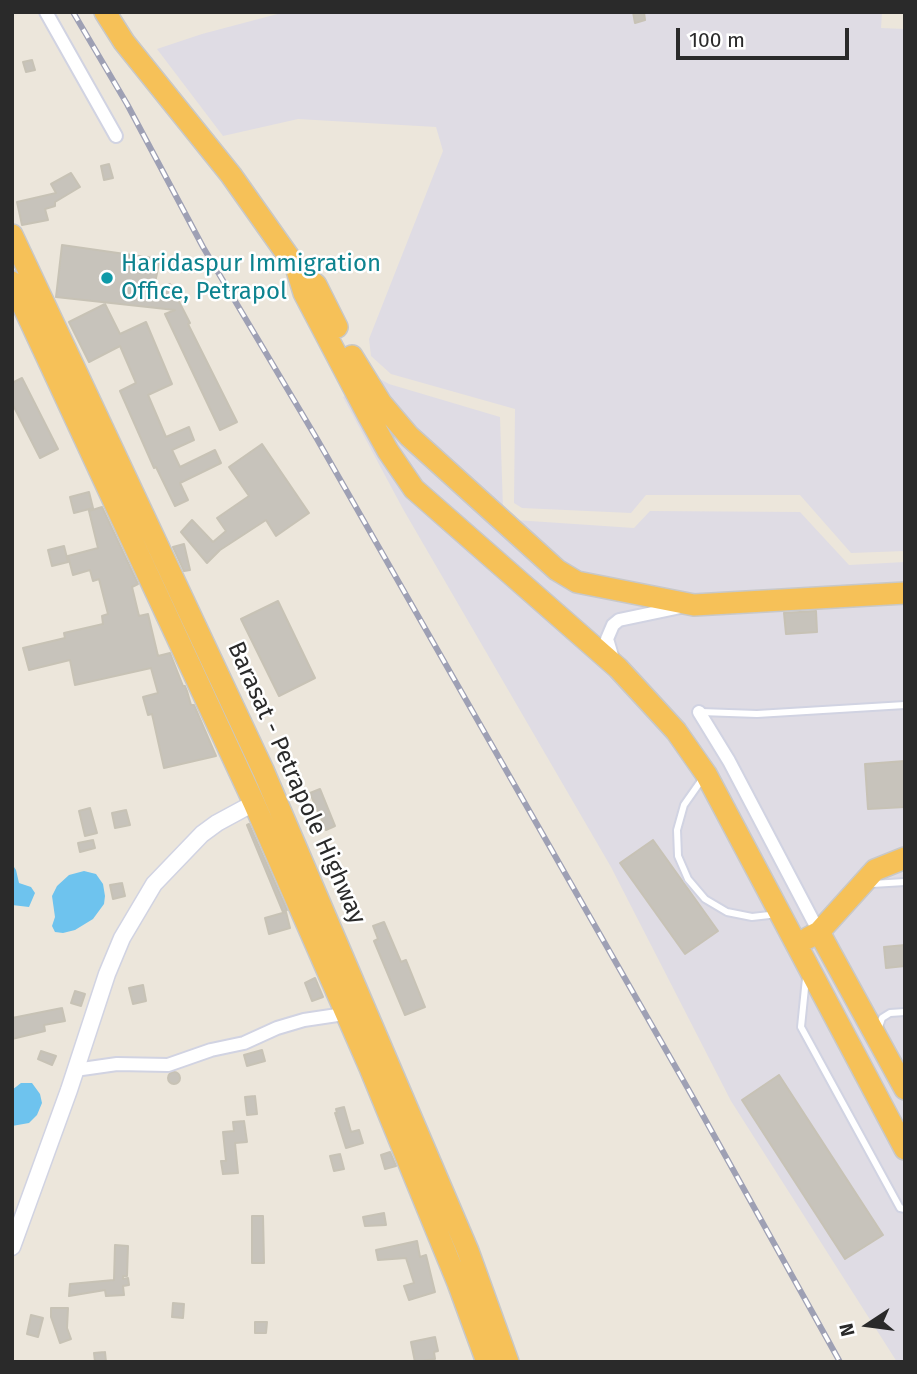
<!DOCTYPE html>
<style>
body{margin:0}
#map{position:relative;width:917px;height:1374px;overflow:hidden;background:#ece6db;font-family:"Fira Sans",sans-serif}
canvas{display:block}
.frame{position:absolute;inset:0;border:14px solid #2a2a2a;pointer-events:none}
.north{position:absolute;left:833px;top:1290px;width:70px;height:70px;-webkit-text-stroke:5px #fff;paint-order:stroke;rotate:257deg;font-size:19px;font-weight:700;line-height:28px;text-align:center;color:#2a2a2a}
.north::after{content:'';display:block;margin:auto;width:24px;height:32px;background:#2a2a2a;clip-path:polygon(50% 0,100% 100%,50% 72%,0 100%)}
.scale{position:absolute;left:676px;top:28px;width:173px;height:32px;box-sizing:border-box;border:4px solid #2a2a2a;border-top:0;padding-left:9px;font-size:21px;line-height:24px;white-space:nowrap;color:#2a2a2a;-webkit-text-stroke:5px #fff;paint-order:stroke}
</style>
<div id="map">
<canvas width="917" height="1374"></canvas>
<div class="frame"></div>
<div class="north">N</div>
<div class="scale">100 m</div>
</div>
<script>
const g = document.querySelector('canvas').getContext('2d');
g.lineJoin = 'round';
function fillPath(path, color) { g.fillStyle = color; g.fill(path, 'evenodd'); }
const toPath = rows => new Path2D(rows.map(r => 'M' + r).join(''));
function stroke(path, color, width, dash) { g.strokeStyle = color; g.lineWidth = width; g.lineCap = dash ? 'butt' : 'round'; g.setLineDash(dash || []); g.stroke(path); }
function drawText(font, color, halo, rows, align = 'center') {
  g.font = font + ' "Fira Sans",sans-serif'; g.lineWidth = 5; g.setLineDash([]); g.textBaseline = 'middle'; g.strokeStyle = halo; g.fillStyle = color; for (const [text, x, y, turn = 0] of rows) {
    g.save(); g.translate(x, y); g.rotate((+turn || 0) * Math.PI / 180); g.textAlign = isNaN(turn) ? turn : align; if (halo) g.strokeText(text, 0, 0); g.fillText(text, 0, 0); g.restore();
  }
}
fillPath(toPath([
 [285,12,882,12,881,28,905,29,905,551,851,553,800,495,646,495,631,513,522,508,514,503,515,409,391,374,371,356,369,339,443,151,436,127,298,119,223,136,157,49,202,34],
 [380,379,389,384,500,417,503,509,515,520,634,528,650,511,800,512,849,565,905,562,905,1362,897,1362,731,1101,611,867,403,509,343,397]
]), '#dfdce4');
fillPath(toPath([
 [12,864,16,870,19,883,31,887,35,893,29,907,12,905],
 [84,871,96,874,103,884,105,896,104,904,93,919,75,930,63,933,55,932,52,926,55,917,52,896,57,886,69,875],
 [21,1083,32,1083,40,1094,42,1103,37,1115,29,1123,12,1126,12,1090]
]), '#6ec3ee');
const building = toPath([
 [633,12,644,12,645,20,635,23,633,12],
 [32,60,35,70,26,72,23,62,32,60],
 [109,164,113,178,104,180,101,166,109,164],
 [71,173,80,187,55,202,55,206,45,209,48,220,22,225,17,202,56,193,51,184,71,173],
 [62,245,160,259,153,292,170,284,190,323,188,324,237,422,220,430,165,314,175,310,56,297,62,245],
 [105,304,120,334,146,322,172,384,148,395,166,437,189,427,194,440,172,450,180,467,215,450,221,463,180,483,188,500,175,506,156,467,154,468,120,391,136,383,120,346,89,362,69,322,105,304],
 [22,378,58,449,40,458,12,403,12,383,22,378],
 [262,444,309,513,276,536,266,520,220,550,207,563,181,532,192,520,213,542,226,531,217,518,249,496,229,467,262,444],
 [89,492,93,508,74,513,70,497,89,492],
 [102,507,138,584,132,587,139,616,148,614,158,656,170,653,183,686,185,686,187,691,191,705,194,705,216,756,164,768,152,714,148,715,143,697,158,693,151,668,75,685,70,660,29,670,23,648,65,638,64,633,103,624,102,616,108,614,99,579,93,581,90,570,73,575,68,556,98,548,89,511,102,507],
 [184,544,190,570,184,571,173,547,184,544],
 [64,546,68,562,52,566,48,550,64,546],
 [278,601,315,678,279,696,241,619,278,601],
 [816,611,817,632,786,634,784,613,816,611],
 [905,761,905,807,868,809,865,764,905,761],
 [320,789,335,826,326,830,310,793,320,789],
 [90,808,97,833,85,836,79,811,90,808],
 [126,810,130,825,115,828,112,813,126,810],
 [249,824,287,910,283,912,247,825,249,824],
 [93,840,95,848,80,852,78,843,93,840],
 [653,840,718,931,685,954,620,863,653,840],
 [122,883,125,896,113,899,110,885,122,883],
 [286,912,290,928,269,934,265,918,286,912],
 [384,922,401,962,406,960,425,1007,405,1015,374,941,378,939,373,926,384,922],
 [905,945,905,966,886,968,884,947,905,945],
 [315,978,323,997,312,1001,305,983,315,978],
 [143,985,146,1001,133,1004,129,988,143,985],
 [75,991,85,994,81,1006,71,1003,75,991],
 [62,1008,65,1021,44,1025,45,1031,12,1039,12,1018,62,1008],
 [262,1050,265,1061,247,1066,244,1055,262,1050],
 [41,1051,56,1056,52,1065,38,1059,41,1051],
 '168 1078a6 6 0 1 1 12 0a6 6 0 1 1-12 0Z',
 [779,1075,883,1235,845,1259,742,1100,779,1075],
 [255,1096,257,1114,247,1115,245,1097,255,1096],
 [344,1107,351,1132,359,1130,363,1143,346,1148,335,1113,337,1113,336,1109,344,1107],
 [244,1121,247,1142,235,1143,238,1173,223,1174,221,1161,226,1161,223,1132,234,1131,233,1122,244,1121],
 [390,1152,396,1166,385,1169,381,1155,390,1152],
 [340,1154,344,1169,334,1171,330,1156,340,1154],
 [384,1213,386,1225,365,1226,363,1217,384,1213],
 [252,1216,263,1216,264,1263,252,1263,252,1216],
 [417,1241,420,1257,426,1255,435,1292,409,1300,404,1286,414,1283,406,1258,378,1260,376,1250,417,1241],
 [115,1245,128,1246,127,1276,123,1276,123,1279,128,1278,129,1285,123,1286,124,1295,106,1296,105,1290,69,1296,70,1284,114,1280,115,1245],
 [173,1303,184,1304,183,1318,172,1317,173,1303],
 [51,1308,68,1308,67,1328,71,1339,60,1343,51,1317,51,1308],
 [31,1315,43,1318,38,1337,27,1334,31,1315],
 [255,1322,267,1322,266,1333,255,1333,255,1322],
 [435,1337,438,1351,434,1352,435,1359,415,1362,411,1342,435,1337],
 [105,1352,106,1362,95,1362,94,1353,105,1352]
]);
fillPath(building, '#c7c3bb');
stroke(building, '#c7c2b5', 2);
const service = toPath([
 [701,712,757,714,905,705],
 [703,778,684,805,677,830,678,856,688,879,705,899,727,912,752,917,778,914],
 [872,884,905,882],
 [806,978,801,1027,900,1208,905,1209],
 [878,1030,882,1018,890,1013,905,1012]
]);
const minor = toPath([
 [46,12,116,136],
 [613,659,607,639,613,625,619,620,681,607],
 [699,712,729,761,819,932],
 [75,1070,117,1064,168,1065,211,1050,244,1043,277,1028,304,1020,344,1014]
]);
const tertiary = toPath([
 [12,1247,69,1090,107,974,122,938,154,884,202,834,217,823,254,803]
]);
const trunk = toPath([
 [105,12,124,42,231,175,296,267,316,285,337,327],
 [12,235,263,770,468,1251,508,1362],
 [296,267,304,293,367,413,388,451,414,489,618,668,676,731,706,774,905,1149],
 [12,282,254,803,370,1068,458,1283,487,1362],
 [352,356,381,403,409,436,557,570,577,582,694,605,905,593],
 [819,932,905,1089],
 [808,938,819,932,875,870,905,858]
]);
stroke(service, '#d1d3e2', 10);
stroke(minor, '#d1d3e2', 16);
stroke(tertiary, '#d1d3e2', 19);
stroke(trunk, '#c8c8c8', 24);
stroke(service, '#fff', 6);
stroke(minor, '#fff', 12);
stroke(tertiary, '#fff', 16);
stroke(trunk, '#f6c158', 21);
const rail = toPath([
 [73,12,127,104,203,247,317,439,691,1094,840,1362]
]);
stroke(rail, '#9ea0b4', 6);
stroke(rail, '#fff', 3.5, [10]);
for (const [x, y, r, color] of [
 [107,278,7,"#0f9aa8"]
]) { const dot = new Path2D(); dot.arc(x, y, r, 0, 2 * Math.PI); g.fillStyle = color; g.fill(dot); stroke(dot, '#fff', 2.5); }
drawText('24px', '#0d838f', '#fff', [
 ["Haridaspur Immigration",121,264],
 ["Office, Petrapol",121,292]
], 'left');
drawText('24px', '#2a2a2a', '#fff', [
 ["Barasat - Petrapole Highway",296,783,66]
]);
</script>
